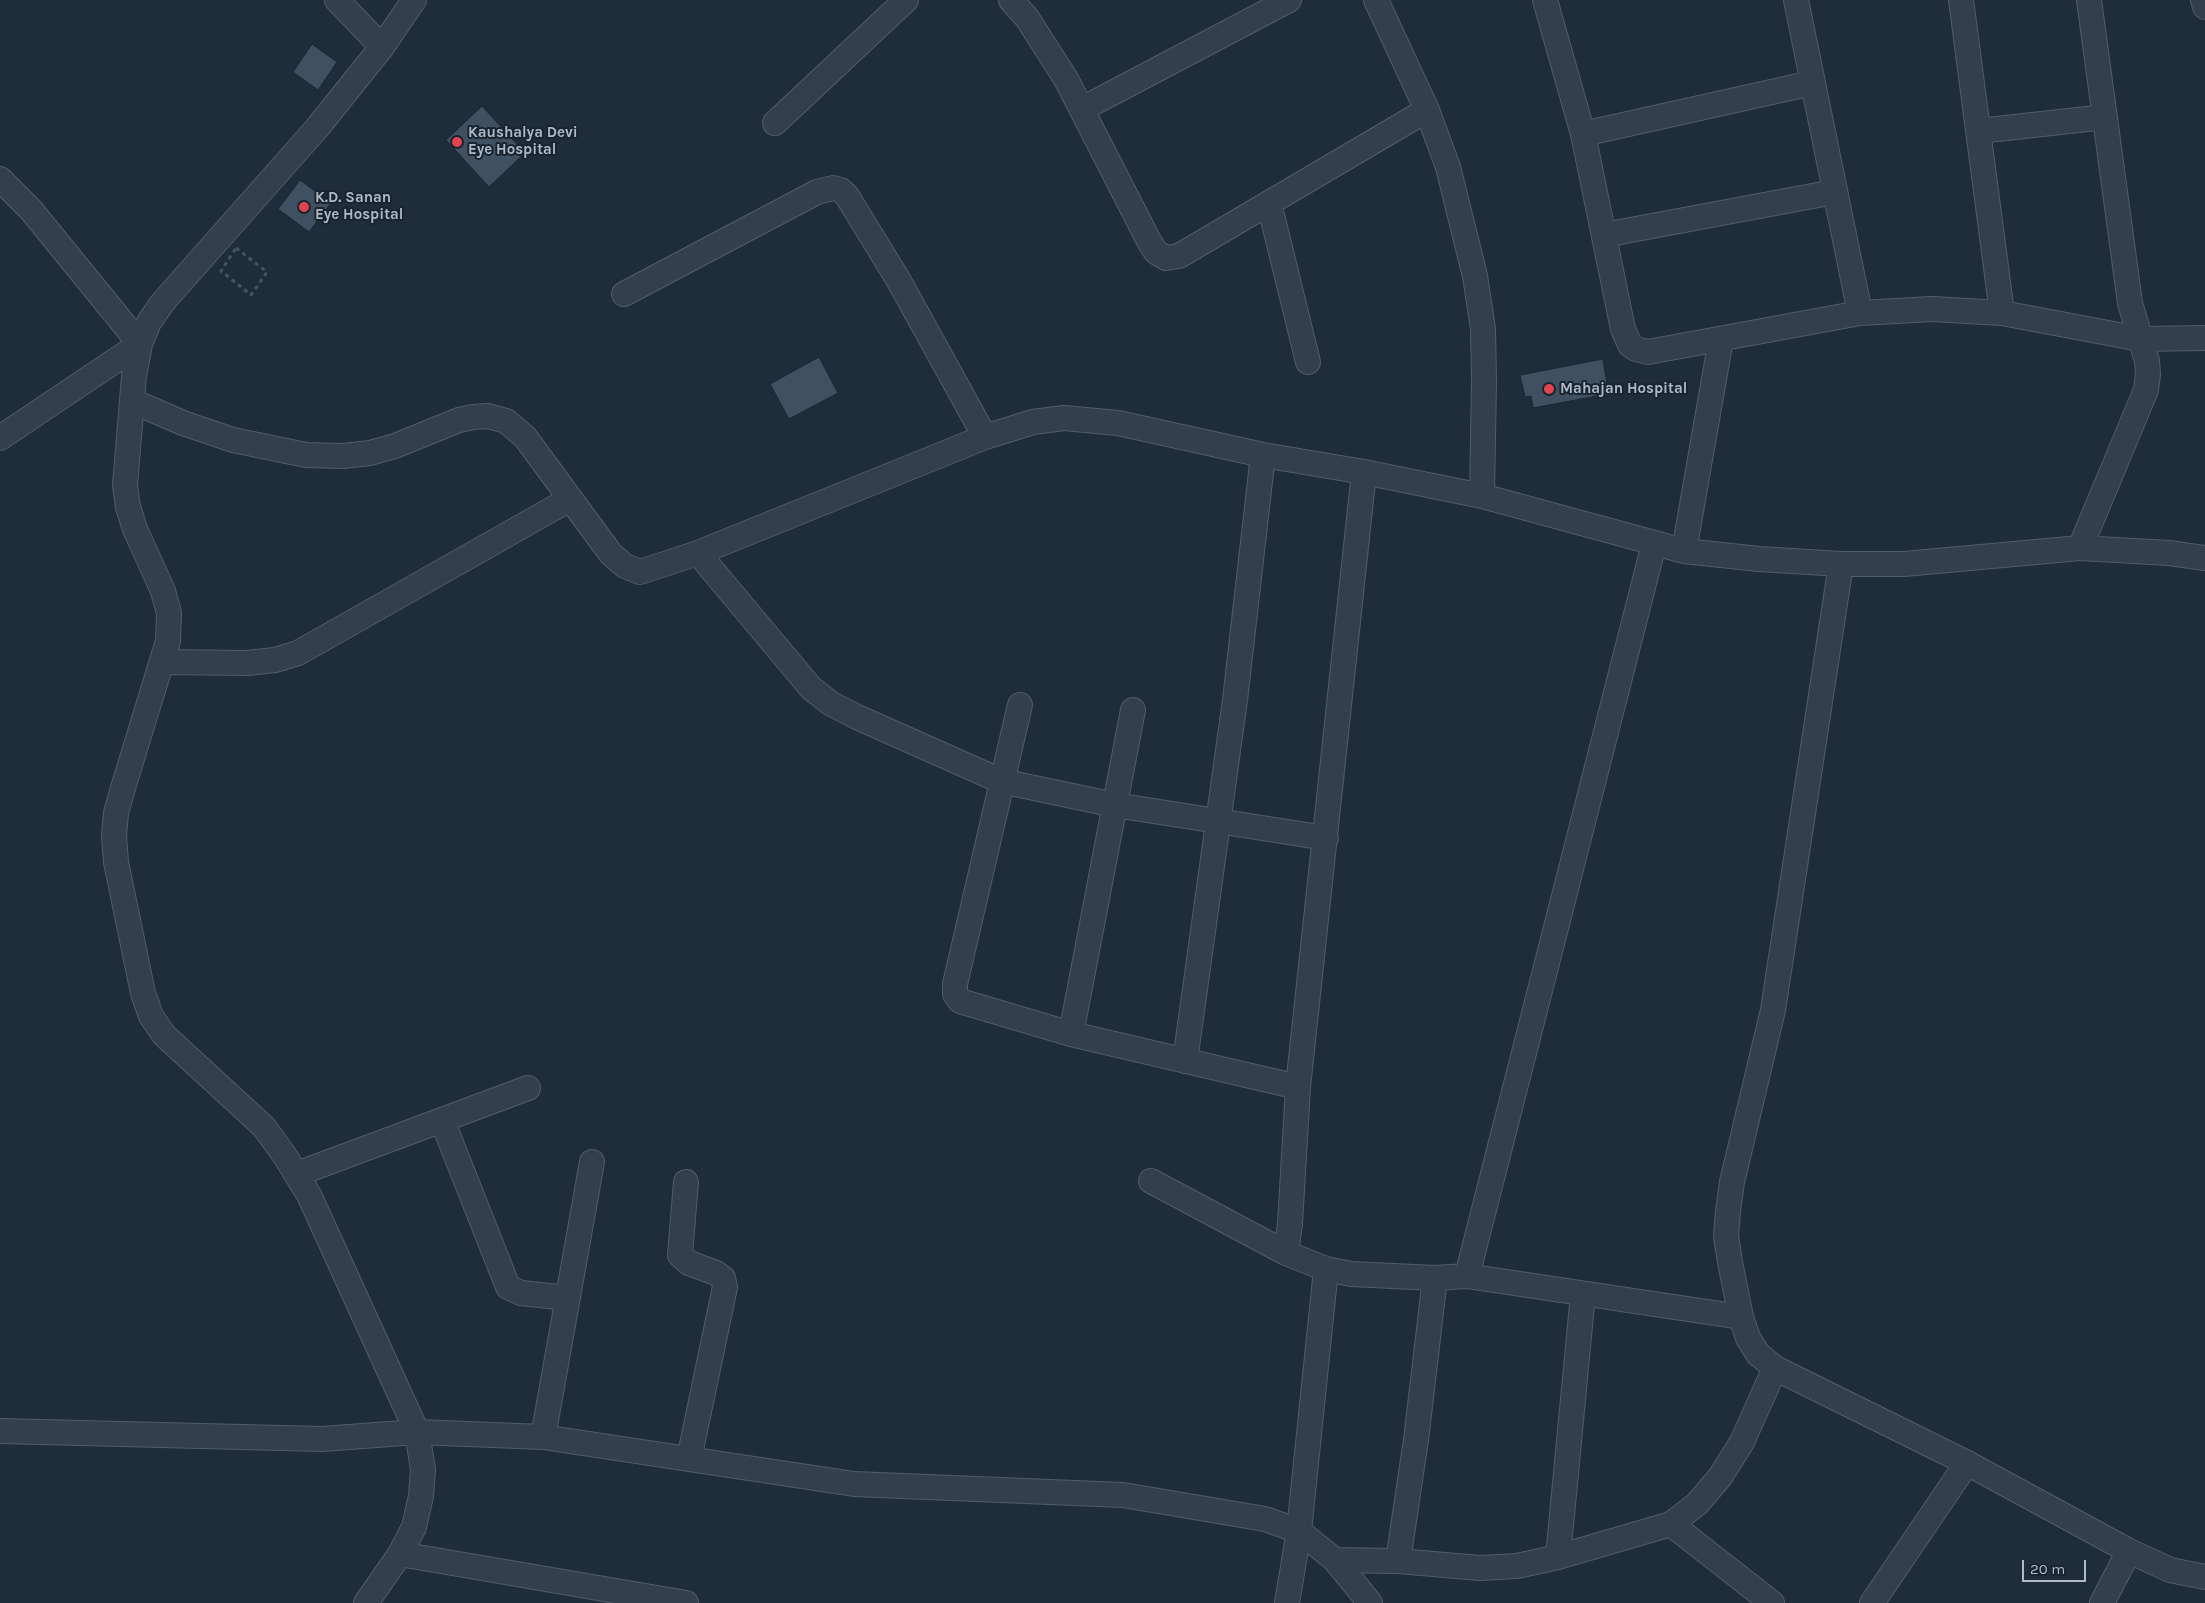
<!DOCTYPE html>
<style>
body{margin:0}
#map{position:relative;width:2205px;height:1603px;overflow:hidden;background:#1f2d3b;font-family:Karla,sans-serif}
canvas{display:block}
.scale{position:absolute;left:2022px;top:1560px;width:64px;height:22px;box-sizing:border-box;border:2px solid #aebac7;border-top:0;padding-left:6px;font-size:15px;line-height:18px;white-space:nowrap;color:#aebac7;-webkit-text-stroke:4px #192430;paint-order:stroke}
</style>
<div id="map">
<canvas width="2205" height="1603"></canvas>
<div class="scale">20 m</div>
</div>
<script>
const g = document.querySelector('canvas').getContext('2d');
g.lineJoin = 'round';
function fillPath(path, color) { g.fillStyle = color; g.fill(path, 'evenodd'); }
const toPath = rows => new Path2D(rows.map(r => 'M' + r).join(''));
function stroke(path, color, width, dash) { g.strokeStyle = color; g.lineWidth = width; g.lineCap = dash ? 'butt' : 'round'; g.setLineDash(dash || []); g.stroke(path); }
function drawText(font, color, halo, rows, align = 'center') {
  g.font = font + ' Karla,sans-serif'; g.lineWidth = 4; g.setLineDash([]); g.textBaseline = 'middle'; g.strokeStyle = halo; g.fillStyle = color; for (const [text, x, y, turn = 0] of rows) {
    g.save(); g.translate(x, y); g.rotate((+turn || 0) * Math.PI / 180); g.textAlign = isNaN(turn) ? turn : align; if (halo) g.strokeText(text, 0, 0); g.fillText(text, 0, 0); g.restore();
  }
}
const building = toPath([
 [312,44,337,62,318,90,293,72,312,44],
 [482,106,525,153,489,187,446,140,482,106],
 [300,180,331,203,309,232,278,209,300,180],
 [819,357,838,393,789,419,770,384,819,357],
 [1603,359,1607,384,1595,387,1597,396,1533,408,1531,396,1525,397,1520,375,1603,359]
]);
fillPath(building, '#405060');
stroke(building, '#1b2632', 1);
const minor = toPath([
 [337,0,382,47],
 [1011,0,1027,18,1066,79,1149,241,1156,252,1166,258,1179,256,1427,110],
 [1376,0,1427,110,1448,167,1475,276,1483,329,1484,381,1482,496],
 [1545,0,1583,134,1623,329,1630,345,1636,349,1648,352,1860,313,1932,309,2002,313,2140,339,2205,338],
 [1796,0,1860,313],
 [1961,0,2002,313],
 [2203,0,2205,7],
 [1082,109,1289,0],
 [775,123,906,0],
 [1979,131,2105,117],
 [1583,134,1812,83],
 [0,179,31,210,140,344,0,438],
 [1269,203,1308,362],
 [1604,235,1834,192],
 [624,294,817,192,833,188,841,190,847,196,899,281,985,437],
 [132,401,183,423,233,440,306,455,343,456,370,453,395,446,459,420,473,417,488,416,506,421,525,437,611,554,625,566,640,572,698,553,985,437,1033,422,1064,418,1118,423,1263,455,1364,472,1482,496,1684,551,1759,559,1841,564,1904,564,2080,548,2169,553,2205,558],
 [2080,548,2146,390,2148,374,2147,361,2130,303,2089,0],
 [1684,551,1721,339],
 [698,553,811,688,830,703,857,717,1001,781,1115,805,1326,838],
 [1841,564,1773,1010,1732,1182,1728,1211,1726,1236,1730,1262,1741,1317,1748,1338,1758,1354,1775,1368,1967,1463,2129,1551,2170,1570,2205,1577],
 [162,662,247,663,275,660,298,653,570,499],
 [1020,705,955,984,955,994,960,1001,1071,1034,1298,1087],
 [1071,1034,1133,710],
 [1185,1061,1235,700,1263,455],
 [442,1120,508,1287,521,1293,568,1298],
 [297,1174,528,1088],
 [1151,1181,1286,1253,1326,1269,1351,1274,1435,1278,1467,1276,1741,1317],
 [686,1182,680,1255,689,1263,716,1273,723,1278,725,1287,689,1459],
 [1286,1253,1290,1224,1298,1087,1364,472],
 [1467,1276,1654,544],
 [0,1431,322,1439,417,1432,543,1437,854,1484,1123,1495,1265,1519,1299,1531,1335,1560,1370,1603],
 [543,1437,592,1162],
 [1671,1524,1772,1603],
 [400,1554,686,1603],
 [1558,1557,1583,1294],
 [1335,1560,1398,1561,1480,1568,1517,1566,1558,1557,1671,1524,1697,1504,1720,1477,1742,1442,1775,1368],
 [1398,1561,1416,1440,1435,1278],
 [366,1603,400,1554,414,1527,421,1496,423,1469,417,1432,309,1195,285,1156,264,1127,164,1035,151,1016,143,993,116,862,114,836,116,813,123,788,168,641,169,613,163,591,135,529,128,507,125,485,134,376,140,344,149,322,163,302,317,128,382,47,414,0],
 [1287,1603,1299,1531,1326,1269],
 [1872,1603,1967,1463],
 [2102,1603,2129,1551]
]);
stroke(minor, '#515d69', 26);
stroke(toPath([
 [236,248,267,272,251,295,221,271,236,248]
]), '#3f5859', 3, [4, 4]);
stroke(minor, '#333f4b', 24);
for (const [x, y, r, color] of [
 [457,142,6,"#e0444e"],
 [304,207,6,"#e0444e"],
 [1549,389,6,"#e0444e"]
]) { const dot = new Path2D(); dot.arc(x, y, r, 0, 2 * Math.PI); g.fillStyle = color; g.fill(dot); stroke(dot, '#192430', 2); }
drawText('bold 15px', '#aebac7', '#192430', [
 ["Kaushalya Devi",468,133],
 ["Eye Hospital",468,150],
 ["K.D. Sanan",315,198],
 ["Eye Hospital",315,215],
 ["Mahajan Hospital",1560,389]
], 'left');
</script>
